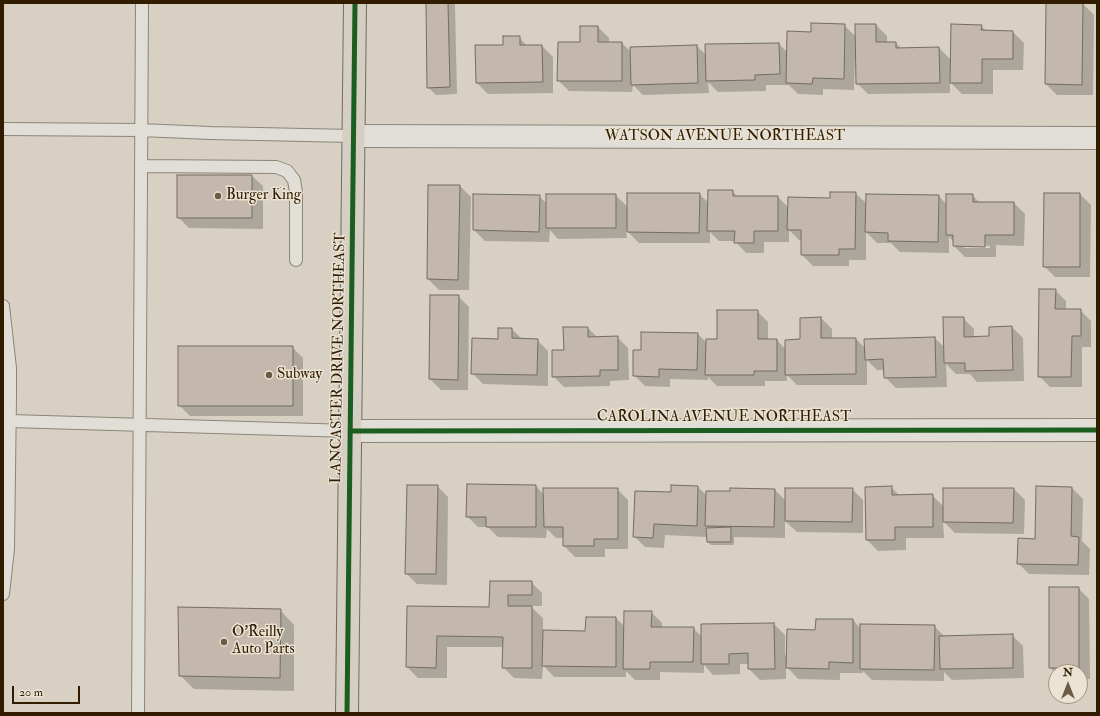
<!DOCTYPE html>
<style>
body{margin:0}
#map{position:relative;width:1100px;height:716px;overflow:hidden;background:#d7d0c3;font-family:"IM FELL Double Pica",serif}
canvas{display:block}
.frame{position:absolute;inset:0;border:4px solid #311c00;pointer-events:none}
.north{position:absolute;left:1048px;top:664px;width:40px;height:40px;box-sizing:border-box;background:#eae3d3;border:1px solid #a0937f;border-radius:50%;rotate:0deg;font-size:11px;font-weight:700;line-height:16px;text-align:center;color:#311c00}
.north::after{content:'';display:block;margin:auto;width:14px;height:18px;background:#6b5b44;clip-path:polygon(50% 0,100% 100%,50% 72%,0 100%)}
.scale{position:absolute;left:12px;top:686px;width:68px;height:18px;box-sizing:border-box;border:2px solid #311c00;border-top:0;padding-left:5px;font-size:12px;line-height:14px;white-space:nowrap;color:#311c00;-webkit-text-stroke:3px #eae3d3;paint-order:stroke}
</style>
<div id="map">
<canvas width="1100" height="716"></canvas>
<div class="frame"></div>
<div class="north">N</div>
<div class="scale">20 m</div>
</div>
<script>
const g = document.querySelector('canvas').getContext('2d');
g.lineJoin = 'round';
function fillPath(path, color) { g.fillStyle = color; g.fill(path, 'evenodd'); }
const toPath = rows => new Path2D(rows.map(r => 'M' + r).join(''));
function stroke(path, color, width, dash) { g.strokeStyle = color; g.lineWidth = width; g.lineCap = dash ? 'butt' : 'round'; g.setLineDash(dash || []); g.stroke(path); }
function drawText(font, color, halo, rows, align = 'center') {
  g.font = font + ' "IM FELL Double Pica",serif'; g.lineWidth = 3; g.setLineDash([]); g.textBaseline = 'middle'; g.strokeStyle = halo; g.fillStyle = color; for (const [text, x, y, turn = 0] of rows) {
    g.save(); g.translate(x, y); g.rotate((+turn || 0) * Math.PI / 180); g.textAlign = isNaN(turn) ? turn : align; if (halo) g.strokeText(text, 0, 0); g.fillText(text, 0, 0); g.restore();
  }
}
fillPath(toPath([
 [427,3,453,3,455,5,457,94,436,95,428,87],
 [1083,4,1094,15,1093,95,1057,95,1046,84],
 [844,25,856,37,876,25,887,36,887,43,896,43,902,49,939,48,951,60,981,26,987,31,1013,32,1024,43,1023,70,993,70,993,94,962,94,950,82,950,93,868,94,857,83,857,54,855,54,854,90,823,89,823,95,798,94,789,85,766,85,766,91,718,92,708,82,709,93,643,95,633,85,632,92,569,91,558,80,581,43,598,27,609,38,609,43,622,43,631,52,697,46,707,56,779,44,788,53,812,33],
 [519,37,527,46,542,46,553,57,553,93,488,94,477,83,504,46],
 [252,176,263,186,263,229,189,228,178,217],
 [429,186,460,186,471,197,469,290,439,290,428,279],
 [732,191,738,197,778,197,789,208,855,193,867,204,939,196,947,205,972,195,980,203,1014,203,1025,214,1024,246,996,245,996,257,965,257,954,246,954,242,949,237,949,253,900,252,891,243,877,243,866,232,866,260,849,260,849,266,813,266,802,255,802,240,799,240,789,230,789,242,764,242,764,253,746,253,735,241,719,241,710,232,710,243,639,243,626,230,627,238,558,239,550,230,549,242,485,241,474,230,539,196,547,204,615,195,628,207,699,194,709,203],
 [962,245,990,246,990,248,964,248],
 [1080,194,1091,205,1090,277,1055,277,1044,266],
 [1055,290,1066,301,1066,310,1080,310,1091,321,1091,347,1082,347,1082,387,1050,387,1039,376],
 [458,296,469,307,468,390,441,390,430,379],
 [757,311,768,322,768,340,777,340,786,350,800,340,821,318,832,329,832,339,856,339,866,349,935,338,945,348,963,318,974,329,974,338,990,337,1012,327,1023,338,1024,381,977,382,970,374,956,374,946,364,947,387,896,388,885,377,885,370,877,370,867,360,867,385,797,385,787,375,787,381,765,381,765,386,717,386,708,377,708,380,670,379,670,387,645,386,634,375,642,351,698,334,707,343,718,340],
 [564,328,588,328,598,338,617,337,628,348,629,380,610,381,610,386,564,387,553,376,565,351],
 [512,329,522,339,537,340,548,351,548,386,483,384,472,373,499,340],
 [292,347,303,358,303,416,190,416,179,405],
 [437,486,448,497,447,585,417,584,406,573],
 [536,486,544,495,617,489,628,500,628,549,605,549,605,557,575,557,564,546,564,538,556,538,547,529,546,538,498,537,488,527,478,527,467,516],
 [698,487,707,496,731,492,775,490,786,501,852,489,863,500,863,533,797,532,785,521,785,538,734,537,734,545,711,545,708,542,707,537,665,535,664,548,645,547,634,536,672,494],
 [891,487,900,496,932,495,944,507,1014,489,1025,500,1024,534,955,533,943,521,944,538,906,538,906,550,878,551,867,540],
 [1072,488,1083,499,1082,541,1090,549,1089,575,1029,574,1018,563,1036,540],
 [491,582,531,582,542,593,542,606,530,606,543,618,543,631,586,632,616,618,625,627,651,612,662,623,662,628,693,628,702,637,774,624,785,635,785,655,787,655,816,631,817,620,853,620,861,629,934,626,945,637,1012,635,1023,646,1024,678,952,680,944,672,944,681,872,680,863,671,863,673,840,673,840,680,798,679,786,666,786,679,760,680,749,669,749,664,740,664,740,674,713,675,704,665,704,673,660,672,660,680,635,680,626,671,626,677,554,677,543,665,542,679,514,678,503,667,504,647,447,647,447,678,418,678,407,667,408,607,490,608],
 [1078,588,1089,599,1090,679,1080,679,1080,672,1056,672,1056,673,1050,668],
 [280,610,294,625,294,691,194,689,180,675]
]), '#0003');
const building = toPath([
 [426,3,448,3,450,87,427,88,426,3],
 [1046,3,1083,3,1082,85,1045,84,1046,3],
 [811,23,845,24,844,79,813,78,812,84,786,83,787,31,811,32,811,23],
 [855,24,876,24,876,42,896,42,896,48,939,47,940,83,856,84,855,24],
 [951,24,982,25,981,30,1013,31,1013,59,982,59,982,83,950,83,951,24],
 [580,26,598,26,598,42,622,42,622,81,557,81,558,42,580,42,580,26],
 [503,36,520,36,520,45,542,45,543,82,476,83,475,45,503,45,503,36],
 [779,43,780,74,755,75,755,80,706,81,705,44,779,43],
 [697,45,698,83,631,85,630,47,697,45],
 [177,175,252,175,252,218,177,218,177,175],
 [428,185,460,185,458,280,427,279,428,185],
 [708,190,733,190,733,196,778,196,778,231,754,231,754,243,734,243,735,231,707,231,708,190],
 [830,192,856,192,855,249,839,249,839,255,801,255,801,230,787,230,788,197,830,198,830,192],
 [627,193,700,193,699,233,627,232,627,193],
 [1044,193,1080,193,1080,267,1043,267,1044,193],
 [473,194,540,195,539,232,473,230,473,194],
 [546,194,616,194,616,228,546,228,546,194],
 [866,194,939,195,938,242,888,241,888,233,865,232,866,194],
 [946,194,973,194,973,202,1014,202,1014,235,985,235,985,247,953,246,953,235,946,235,946,194],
 [1039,289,1056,289,1055,309,1081,309,1081,336,1072,336,1071,377,1038,377,1039,289],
 [430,295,459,295,458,380,429,379,430,295],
 [717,310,758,310,758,339,777,339,777,371,754,371,754,375,705,375,706,339,717,339,717,310],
 [821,317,821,338,856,338,856,374,785,375,785,340,800,339,800,318,821,317],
 [943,317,964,317,964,337,989,336,989,327,1012,326,1013,370,965,371,965,363,944,363,943,317],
 [563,327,588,327,588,337,618,336,618,370,600,370,600,376,552,377,552,350,564,350,563,327],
 [498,328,512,328,512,338,538,339,537,375,471,374,472,338,498,339,498,328],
 [641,332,698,333,697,370,659,369,659,377,633,376,633,350,641,350,641,332],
 [935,337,936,377,884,378,883,359,865,360,864,339,935,337],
 [178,346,293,346,293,406,178,406,178,346],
 [467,484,536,485,536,527,486,527,486,517,466,517,467,484],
 [407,485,438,485,436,574,405,574,407,485],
 [671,485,698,486,697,526,654,524,653,538,633,537,635,491,671,492,671,485],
 [892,486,892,495,933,494,933,527,895,527,895,540,866,540,865,487,892,486],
 [1036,486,1072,487,1071,536,1079,537,1078,565,1017,564,1018,538,1035,539,1036,486],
 [543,488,618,488,618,539,594,539,594,546,563,546,563,527,544,527,543,488],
 [730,488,775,489,774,527,705,526,706,491,730,491,730,488],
 [785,488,853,488,852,522,785,521,785,488],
 [943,488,1014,488,1013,523,943,522,943,488],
 [731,527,731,542,707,542,706,528,731,527],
 [490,581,532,581,532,595,508,595,508,606,532,606,532,668,502,668,503,637,437,636,436,668,406,667,407,606,489,607,490,581],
 [1049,587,1079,587,1079,668,1049,668,1049,587],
 [178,607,281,609,280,678,179,676,178,607],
 [624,611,652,611,651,627,694,627,693,662,650,662,650,669,623,669,624,611],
 [586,617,616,617,616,667,542,666,543,630,585,631,586,617],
 [816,619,853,619,853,663,829,662,829,669,786,668,787,629,815,630,816,619],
 [774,623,775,669,748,669,748,653,729,654,729,664,701,664,701,624,774,623],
 [860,624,935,625,934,670,860,669,860,624],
 [1013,634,1013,668,940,669,939,636,1013,634]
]);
fillPath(building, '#c4b7ac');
stroke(building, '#736c61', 1);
const lane = toPath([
 [3,129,141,130,210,133,353,136],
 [141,166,276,167,287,171,294,180,296,192,296,260],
 [3,306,10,368,10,396,8,549,3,594],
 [10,421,350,431],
 [138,713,142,3]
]);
const street = toPath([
 [353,136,1097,138],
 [350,431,1097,430]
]);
const primary = toPath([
 [347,713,355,3]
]);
stroke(lane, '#8b857a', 14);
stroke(street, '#8b857a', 24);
stroke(primary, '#736c61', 24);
stroke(lane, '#e1ded7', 12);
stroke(street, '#e1ded7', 22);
stroke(primary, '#d5cec2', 22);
stroke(toPath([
 [350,431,1097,430],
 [347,713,355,3]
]), '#1b5e20', 5);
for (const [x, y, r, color] of [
 [218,196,4,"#6b5b44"],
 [269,375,4,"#6b5b44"],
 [224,642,4,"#6b5b44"]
]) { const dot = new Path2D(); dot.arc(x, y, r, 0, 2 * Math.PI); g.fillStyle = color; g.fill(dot); stroke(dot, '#eae3d3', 1.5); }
drawText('15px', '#311c00', '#eae3d3', [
 ["WATSON AVENUE NORTHEAST",725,137],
 ["LANCASTER DRIVE NORTHEAST",339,358,-89],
 ["CAROLINA AVENUE NORTHEAST",724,418]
]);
drawText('15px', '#311c00', '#eae3d3', [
 ["Burger King",226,196],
 ["Subway",277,375],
 ["O'Reilly",232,633],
 ["Auto Parts",232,650]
], 'left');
</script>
